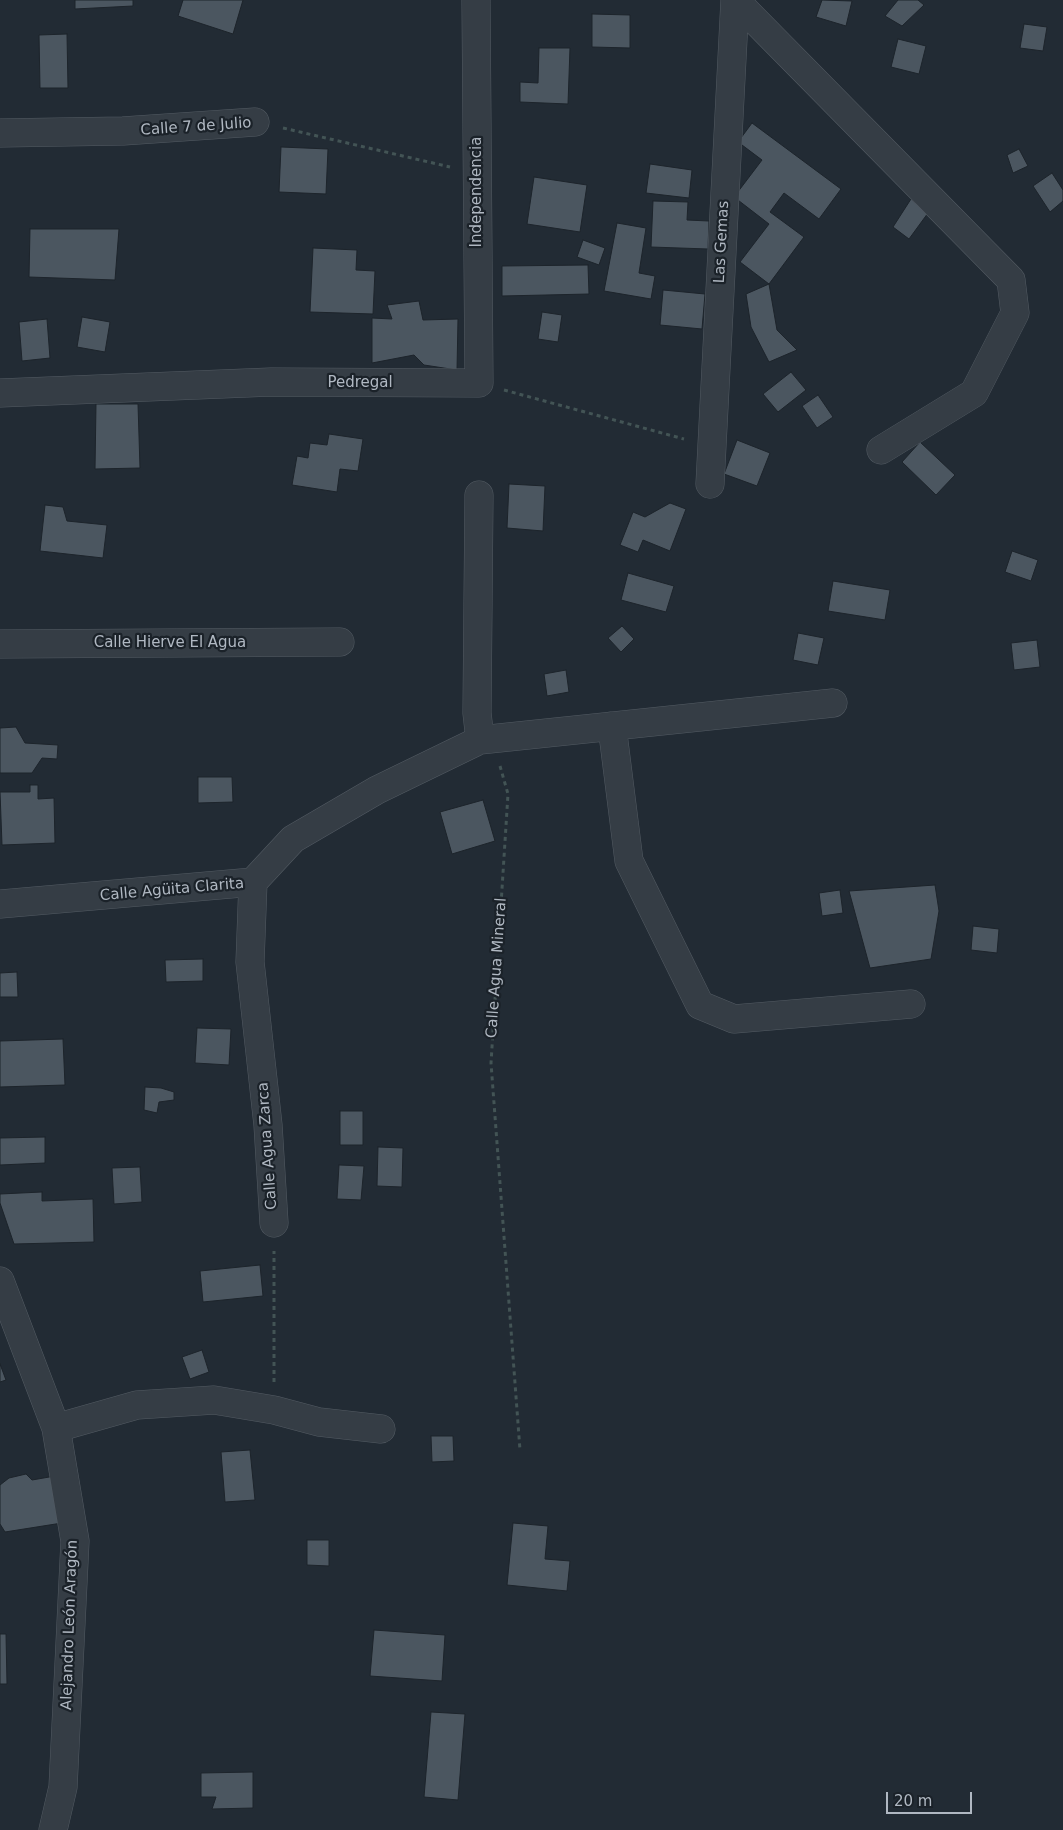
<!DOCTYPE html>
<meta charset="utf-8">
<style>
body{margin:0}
#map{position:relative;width:1063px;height:1830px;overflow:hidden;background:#222b34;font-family:"DejaVu Sans",sans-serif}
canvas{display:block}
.scale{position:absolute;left:886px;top:1792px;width:86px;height:22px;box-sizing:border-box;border:2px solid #b0b8c2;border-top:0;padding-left:6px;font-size:15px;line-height:18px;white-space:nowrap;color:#b0b8c2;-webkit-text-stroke:4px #1b2229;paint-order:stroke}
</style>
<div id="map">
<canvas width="1063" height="1830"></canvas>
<div class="scale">20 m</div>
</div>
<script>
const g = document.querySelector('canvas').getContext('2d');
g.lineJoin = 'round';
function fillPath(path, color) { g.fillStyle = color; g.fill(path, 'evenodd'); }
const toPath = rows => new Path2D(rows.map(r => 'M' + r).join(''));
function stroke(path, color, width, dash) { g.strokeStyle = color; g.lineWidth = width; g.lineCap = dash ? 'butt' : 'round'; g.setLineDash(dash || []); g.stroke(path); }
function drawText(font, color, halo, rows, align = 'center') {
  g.font = font + ' "DejaVu Sans",sans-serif'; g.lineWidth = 4.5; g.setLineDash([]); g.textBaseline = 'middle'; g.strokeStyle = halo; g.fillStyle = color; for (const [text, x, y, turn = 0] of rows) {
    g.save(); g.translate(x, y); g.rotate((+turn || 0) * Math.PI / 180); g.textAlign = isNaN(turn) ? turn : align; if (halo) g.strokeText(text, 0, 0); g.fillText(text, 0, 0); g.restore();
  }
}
const building = toPath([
 [75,0,133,0,133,6,75,9,75,0],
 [183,0,243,0,233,34,178,16,183,0],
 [822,0,852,1,846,26,816,17,822,0],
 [898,0,918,0,924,5,902,26,885,16,898,0],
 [592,14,630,15,630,48,592,47,592,14],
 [1024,24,1047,27,1043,51,1020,48,1024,24],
 [67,34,68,88,40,88,39,35,67,34],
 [898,39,926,46,919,74,891,67,898,39],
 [539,48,570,48,568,104,520,102,520,82,538,83,539,48],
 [752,123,841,189,819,219,784,193,770,212,804,237,769,284,740,262,769,224,734,197,762,160,738,142,752,123],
 [281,147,328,149,326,194,279,192,281,147],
 [1019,149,1028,166,1013,173,1007,155,1019,149],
 [650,164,692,170,689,198,646,193,650,164],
 [1052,173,1063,190,1063,201,1050,212,1033,186,1052,173],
 [534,177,587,185,580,232,527,224,534,177],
 [911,199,928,213,909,239,893,227,911,199],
 [653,201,688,202,687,220,709,221,708,249,651,247,653,201],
 [617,223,646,228,639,273,655,276,651,299,604,291,617,223],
 [30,229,119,229,115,280,29,277,30,229],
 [583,240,605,248,599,265,577,257,583,240],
 [313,248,357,250,356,270,375,271,373,314,310,312,313,248],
 [588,265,589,294,502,296,502,266,588,265],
 [769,284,777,330,797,350,769,362,751,327,746,294,769,284],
 [663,290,705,294,702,329,660,325,663,290],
 [419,301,423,320,458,319,457,370,424,365,414,355,372,363,372,318,392,319,387,305,419,301],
 [542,312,562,315,558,342,538,339,542,312],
 [82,317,110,322,105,352,77,347,82,317],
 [47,319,50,358,22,361,19,322,47,319],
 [791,372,806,390,778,412,763,394,791,372],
 [818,395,833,417,817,428,802,406,818,395],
 [96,404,138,404,140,468,95,469,96,404],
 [329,434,363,439,358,471,340,469,337,492,292,485,297,456,308,458,310,443,327,445,329,434],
 [737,440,770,453,757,486,724,474,737,440],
 [920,442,955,475,936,495,902,462,920,442],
 [509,484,545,486,543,531,507,528,509,484],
 [670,503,686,509,670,551,643,540,638,552,620,545,633,512,645,517,670,503],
 [45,505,63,507,67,521,107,525,103,558,40,551,45,505],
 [1012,551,1038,560,1031,581,1005,572,1012,551],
 [628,573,674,586,666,612,621,600,628,573],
 [833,581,890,590,885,620,828,611,833,581],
 [622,626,634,639,621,652,608,638,622,626],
 [798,633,824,638,818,665,793,660,798,633],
 [1037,640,1040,667,1014,670,1011,643,1037,640],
 [566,670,569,692,547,696,544,674,566,670],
 [16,727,25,743,58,745,57,759,42,758,32,773,0,773,0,728,16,727],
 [198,777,232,777,233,802,198,803,198,777],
 [30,785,38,785,38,799,54,798,55,843,2,845,0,792,30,792,30,785],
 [483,800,495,841,452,854,440,812,483,800],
 [935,885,939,911,931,959,870,968,849,891,935,885],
 [840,890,843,913,822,916,819,893,840,890],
 [973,926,999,929,997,953,971,950,973,926],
 [203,959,203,981,166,982,165,960,203,959],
 [17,972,18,997,0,997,0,973,17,972],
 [197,1028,231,1029,229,1065,195,1063,197,1028],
 [63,1039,65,1085,0,1087,0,1041,63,1039],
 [145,1087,161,1088,174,1092,174,1100,159,1102,157,1113,144,1110,145,1087],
 [340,1111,363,1111,363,1145,340,1145,340,1111],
 [45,1137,45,1163,0,1165,0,1138,45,1137],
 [378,1147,403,1148,402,1187,377,1186,378,1147],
 [339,1165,364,1166,361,1200,337,1199,339,1165],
 [140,1167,142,1202,114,1204,112,1168,140,1167],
 [42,1192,42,1201,93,1199,94,1242,14,1244,0,1203,0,1194,42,1192],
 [260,1265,263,1296,203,1302,200,1271,260,1265],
 [202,1350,209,1372,190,1379,182,1357,202,1350],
 [0,1364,6,1380,0,1382,0,1364],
 [431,1436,453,1436,454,1461,432,1462,431,1436],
 [250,1450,255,1500,225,1502,221,1452,250,1450],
 [26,1474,32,1480,55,1476,62,1523,5,1532,0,1524,0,1485,9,1478,26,1474],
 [513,1523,548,1526,545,1559,570,1561,567,1591,507,1585,513,1523],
 [307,1540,329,1540,329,1566,307,1565,307,1540],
 [374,1630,445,1635,442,1681,370,1676,374,1630],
 [0,1634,6,1634,7,1684,0,1684,0,1634],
 [431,1712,465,1714,458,1800,424,1797,431,1712],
 [253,1772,253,1808,212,1809,216,1797,201,1797,201,1773,253,1772]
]);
fillPath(building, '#4b5660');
stroke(building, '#1d242b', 1);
const minor = toPath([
 [735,0,1011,280,1015,313,974,393,881,450],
 [0,133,123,131,255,122],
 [0,393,271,382,479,383,476,0],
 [710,484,735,0],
 [479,495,477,713,480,740],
 [0,644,340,642],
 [612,726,629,861,700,1005,734,1019,911,1004],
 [253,882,250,962,268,1125,274,1223],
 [0,904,253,882,293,839,377,790,480,740,833,703],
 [0,1281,56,1428,75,1541,63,1787,53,1830],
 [56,1428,137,1405,214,1400,274,1410,319,1422,381,1429]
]);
stroke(minor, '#535b63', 29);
stroke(toPath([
 [283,128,450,167],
 [504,390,684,439],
 [500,766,508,794,491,1063,520,1450],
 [274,1382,274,1251]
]), '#435455', 3, [4, 4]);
stroke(minor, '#353d45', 28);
drawText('15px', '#b0b8c2', '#1b2229', [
 ["Calle 7 de Julio",196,127,-4],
 ["Independencia",477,192,-90],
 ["Las Gemas",722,242,-87],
 ["Pedregal",360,383],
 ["Calle Hierve El Agua",170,643],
 ["Calle Agüita Clarita",172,890,-5],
 ["Calle Agua Mineral",497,968,-86],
 ["Calle Agua Zarca",268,1146,-94],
 ["Alejandro León Aragón",70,1625,-88]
]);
</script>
